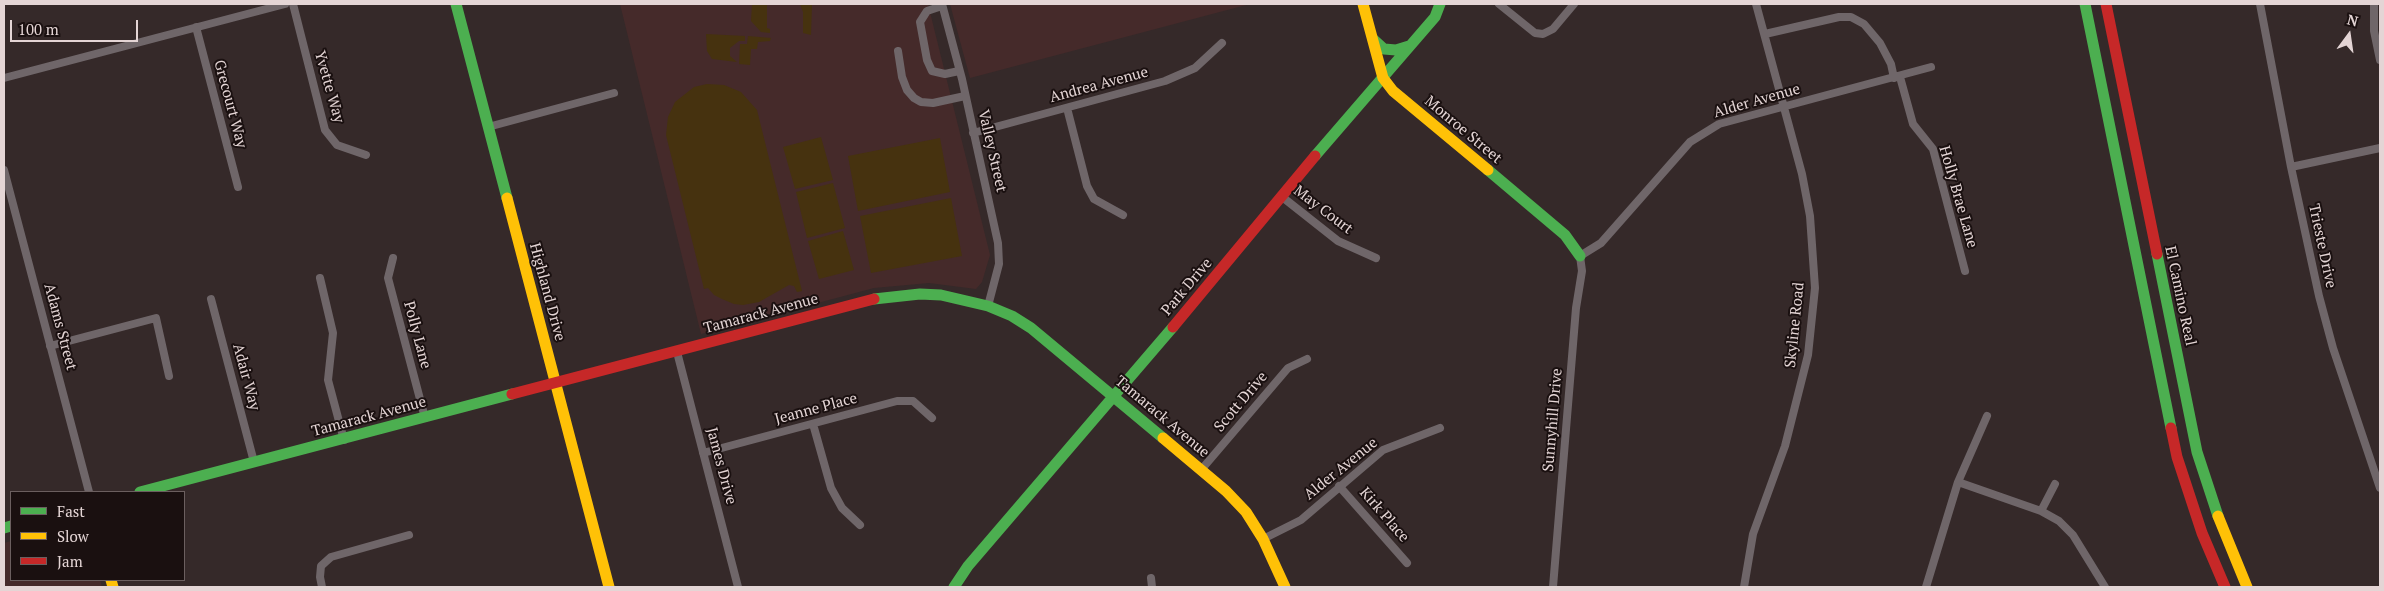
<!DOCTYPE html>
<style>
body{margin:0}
#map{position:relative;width:2384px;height:591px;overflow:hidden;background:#352929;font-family:"PT Serif",serif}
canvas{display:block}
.frame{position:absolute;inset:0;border:5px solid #e4d5d5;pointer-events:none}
.legend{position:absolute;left:10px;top:491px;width:175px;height:90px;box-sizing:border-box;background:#1a1010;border:1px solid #6b5f5f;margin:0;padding:6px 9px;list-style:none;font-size:15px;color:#e4d5d5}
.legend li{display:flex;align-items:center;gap:10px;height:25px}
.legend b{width:25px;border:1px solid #6b5f5f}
.north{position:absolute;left:2324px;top:10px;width:50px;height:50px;-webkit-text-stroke:4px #1a1010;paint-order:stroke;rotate:14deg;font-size:14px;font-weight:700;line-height:20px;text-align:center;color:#e4d5d5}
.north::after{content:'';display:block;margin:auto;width:18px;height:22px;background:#e4d5d5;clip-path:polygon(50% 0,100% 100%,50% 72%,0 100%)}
.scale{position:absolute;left:10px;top:20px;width:128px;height:22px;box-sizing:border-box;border:2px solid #e4d5d5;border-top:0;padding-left:6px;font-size:15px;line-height:18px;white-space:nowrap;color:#e4d5d5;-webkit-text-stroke:4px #1a1010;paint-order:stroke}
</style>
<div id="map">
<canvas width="2384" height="591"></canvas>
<div class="frame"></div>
<ul class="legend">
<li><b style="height:6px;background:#4caf50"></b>Fast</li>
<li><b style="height:6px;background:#ffc107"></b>Slow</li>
<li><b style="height:6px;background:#c62828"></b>Jam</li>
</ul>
<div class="north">N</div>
<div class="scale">100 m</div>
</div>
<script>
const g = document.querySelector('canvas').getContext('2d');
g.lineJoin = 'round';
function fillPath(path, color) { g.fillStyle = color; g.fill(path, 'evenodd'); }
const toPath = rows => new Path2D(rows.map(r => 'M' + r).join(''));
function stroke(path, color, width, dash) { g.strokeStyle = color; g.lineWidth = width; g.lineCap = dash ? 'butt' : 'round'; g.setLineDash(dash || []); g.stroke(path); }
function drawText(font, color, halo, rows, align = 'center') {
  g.font = font + ' "PT Serif",serif'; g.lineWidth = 4; g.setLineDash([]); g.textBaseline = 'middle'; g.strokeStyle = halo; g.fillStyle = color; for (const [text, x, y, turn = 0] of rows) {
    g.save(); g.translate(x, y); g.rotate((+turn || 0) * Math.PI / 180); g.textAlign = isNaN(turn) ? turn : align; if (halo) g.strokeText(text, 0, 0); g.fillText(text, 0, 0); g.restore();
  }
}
fillPath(toPath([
 [620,4,928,4,990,255,982,282,976,289,929,283,874,288,701,334],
 [950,4,1250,4,970,78],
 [11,541,11,580,100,580,102,587,4,587,4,543]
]), '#452a2a');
fillPath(toPath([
 [752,4,767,4,767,28,770,29,770,33,761,32,751,21],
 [800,4,812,4,811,35,803,33,803,12],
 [706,34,745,36,745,41,739,41,730,48,730,56,737,62,712,59,707,51],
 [748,36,771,38,770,41,758,42,757,49,751,49,750,65,739,64,740,44,747,44],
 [707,84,724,85,741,92,757,110,802,291,797,292,794,286,789,285,759,302,743,305,734,304,722,299,714,295,708,288,704,289,666,135,668,117,675,102,694,87],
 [821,137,833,180,795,189,783,147],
 [940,138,950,192,858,211,848,156],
 [833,183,845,228,807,238,796,192],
 [951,198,962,256,871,273,860,216],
 [843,231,854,270,819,279,808,241]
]), '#46320f');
stroke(toPath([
 [293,4,325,130,337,145,366,155],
 [942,4,962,79,998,243,999,264,988,306],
 [1499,4,1535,33,1543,34,1553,29,1574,4],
 [2260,4,2291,167,2319,296,2333,348,2380,488],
 [2374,4,2374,31,2380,60],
 [942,6,927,11,920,22,927,60,932,71,945,74,959,71],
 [196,27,238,187],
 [1765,34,1839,17,1851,17,1864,24,1880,43,1891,64,1894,78],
 [898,51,902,77,907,90,914,98,921,102,933,103,965,96],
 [1900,77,1913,124,1933,149,1965,271],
 [4,78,285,4],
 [1067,108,1087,186,1094,199,1123,215],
 [488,127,614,93],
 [973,133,1165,81,1195,68,1222,43],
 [2291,167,2380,148],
 [4,170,89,492],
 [1281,196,1338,241,1376,258],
 [393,258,388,278,425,418],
 [320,278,333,333,328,380,344,440],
 [211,299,254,462],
 [50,346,156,318,169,376],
 [677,352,738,587],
 [813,424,831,488,842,508,860,525],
 [703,453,897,401,913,401,932,418],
 [1201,470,1288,368,1307,359],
 [1958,482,2041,511,2059,521,2073,535,2105,587],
 [1339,486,1407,563],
 [2041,511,2055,484],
 [1263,539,1301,520,1383,450,1440,428],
 [1151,578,1152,587],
 [322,587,320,577,321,566,331,557,409,535],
 [1553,587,1576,308,1582,271,1580,256,1601,243,1690,142,1719,124,1931,67],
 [1744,587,1753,534,1785,446,1808,355,1815,288,1810,216,1802,174,1756,4],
 [1926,587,1958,482,1987,416]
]), '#6f6669', 8);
stroke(toPath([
 [456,4,507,198],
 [2085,4,2171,428],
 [1373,39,1384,49,1396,50,1409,46],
 [1315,156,1435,17,1440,4],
 [1488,170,1565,235,1580,256],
 [2157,254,2197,452,2218,516],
 [874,299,920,294,941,295,988,306,1012,316,1031,328,1163,438],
 [140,492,512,394],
 [4,528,11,526],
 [954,587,968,566,1173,327]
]), '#4caf50', 11);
stroke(toPath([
 [1363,4,1383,78,1393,91,1488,170],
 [507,198,609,587],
 [1163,438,1226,491,1246,512,1263,539,1285,587],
 [2218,516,2247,587],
 [111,580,113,587]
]), '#ffc107', 11);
stroke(toPath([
 [2106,4,2157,254],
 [1173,327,1315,156],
 [512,394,874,299],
 [2171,428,2177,457,2202,533,2225,587]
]), '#c62828', 11);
drawText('15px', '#e4d5d5', '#1a1010', [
 ["Andrea Avenue",1099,85,-15],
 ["Yvette Way",329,87,74],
 ["Alder Avenue",1757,101,-16],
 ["Grecourt Way",230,104,75],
 ["Monroe Street",1463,130,40],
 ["Valley Street",992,151,77],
 ["Holly Brae Lane",1958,197,74],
 ["May Court",1323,210,37],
 ["Trieste Drive",2322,246,78],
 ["Park Drive",1187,287,-50],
 ["Highland Drive",547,292,75],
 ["El Camino Real",2180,296,78],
 ["Tamarack Avenue",761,314,-15],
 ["Skyline Road",1795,325,-84],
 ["Adams Street",60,327,75],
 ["Polly Lane",417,335,75],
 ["Adair Way",246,377,75],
 ["Scott Drive",1241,402,-50],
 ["Jeanne Place",816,409,-15],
 ["Tamarack Avenue",369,417,-15],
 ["Tamarack Avenue",1162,417,40],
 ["Sunnyhill Drive",1553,420,-85],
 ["James Drive",721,466,75],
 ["Alder Avenue",1341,469,-39],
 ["Kirk Place",1384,515,49]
]);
</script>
